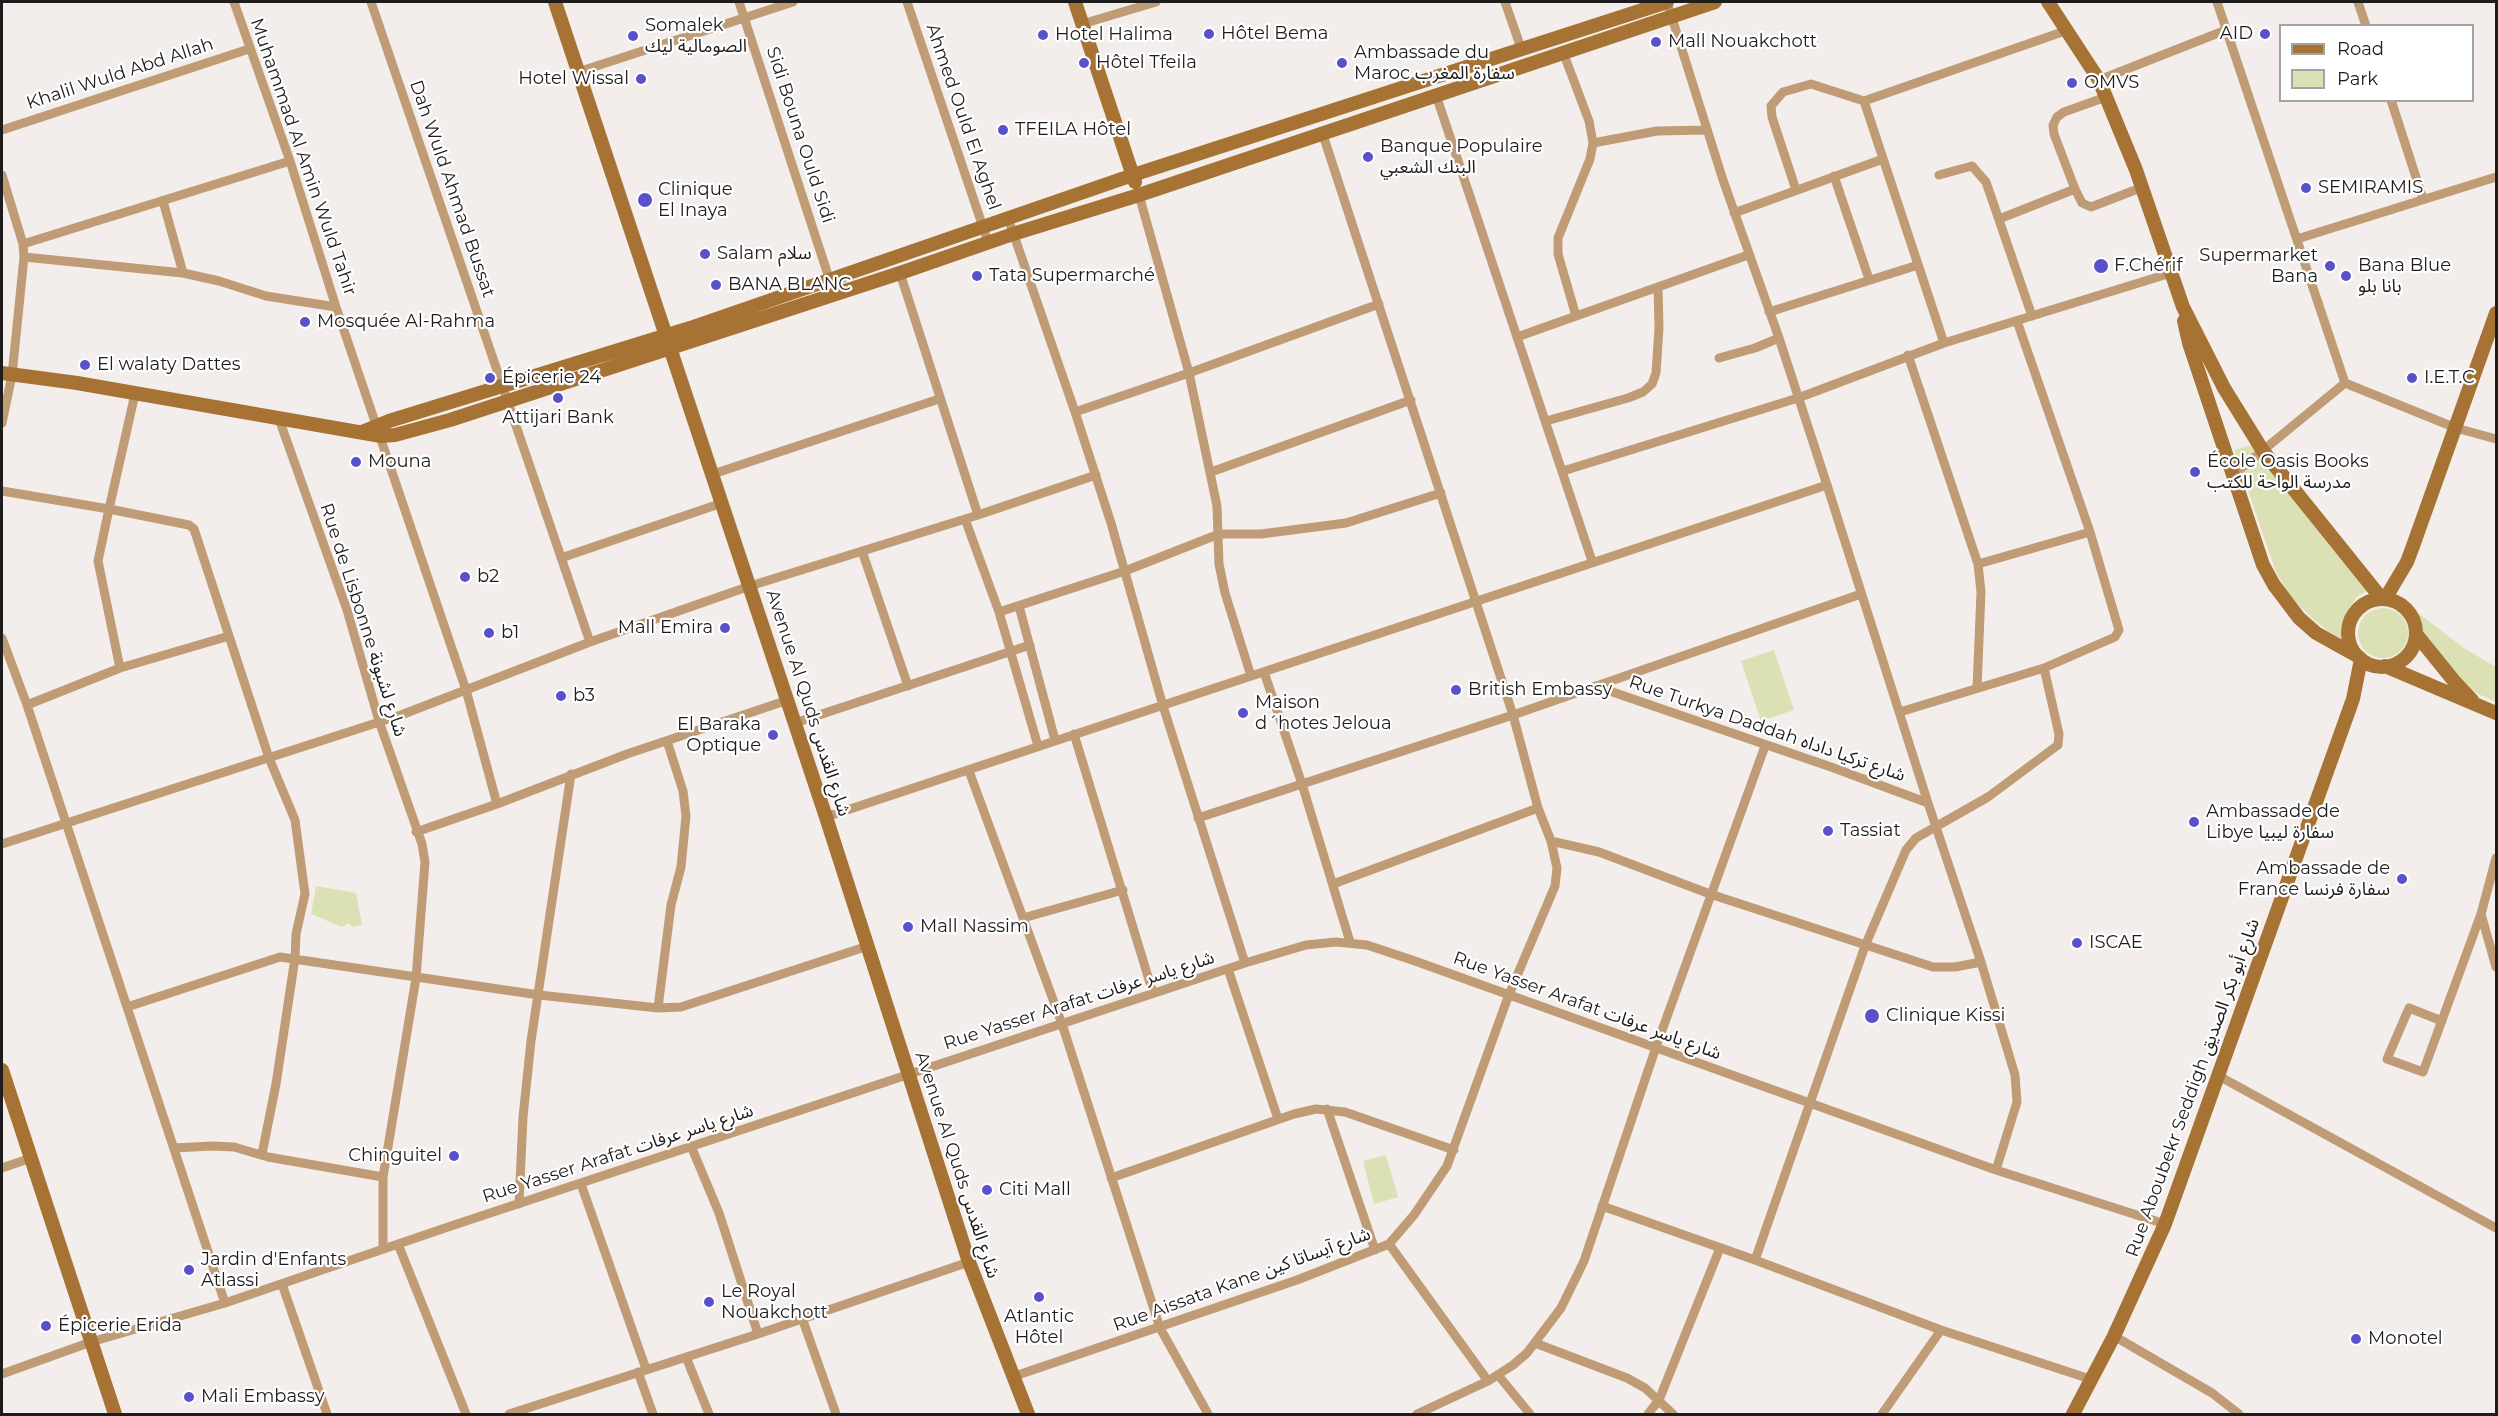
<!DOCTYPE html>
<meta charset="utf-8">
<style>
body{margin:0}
#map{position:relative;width:2498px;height:1416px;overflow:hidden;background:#f3eeeb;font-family:Montserrat,sans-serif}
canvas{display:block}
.frame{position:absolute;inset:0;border:3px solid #1e1c1c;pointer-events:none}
.legend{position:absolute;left:2279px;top:24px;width:195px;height:78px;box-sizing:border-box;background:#fff;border:2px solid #a5a4a4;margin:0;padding:8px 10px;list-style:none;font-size:18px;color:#1e1c1c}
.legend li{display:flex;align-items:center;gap:12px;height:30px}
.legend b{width:30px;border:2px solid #a5a4a4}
</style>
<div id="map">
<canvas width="2498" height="1416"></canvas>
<div class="frame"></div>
<ul class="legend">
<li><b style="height:8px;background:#a67335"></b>Road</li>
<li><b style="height:16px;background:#dbe1b4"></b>Park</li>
</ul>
</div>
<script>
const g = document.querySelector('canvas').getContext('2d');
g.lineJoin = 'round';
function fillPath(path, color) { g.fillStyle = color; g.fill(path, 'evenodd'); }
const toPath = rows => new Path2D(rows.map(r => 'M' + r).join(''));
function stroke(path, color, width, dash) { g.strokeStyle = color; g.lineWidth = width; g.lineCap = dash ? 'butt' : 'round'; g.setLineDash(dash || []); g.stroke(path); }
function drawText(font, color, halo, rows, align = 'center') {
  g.font = font + ' Montserrat,"Noto Sans Arabic",sans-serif'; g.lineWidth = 4.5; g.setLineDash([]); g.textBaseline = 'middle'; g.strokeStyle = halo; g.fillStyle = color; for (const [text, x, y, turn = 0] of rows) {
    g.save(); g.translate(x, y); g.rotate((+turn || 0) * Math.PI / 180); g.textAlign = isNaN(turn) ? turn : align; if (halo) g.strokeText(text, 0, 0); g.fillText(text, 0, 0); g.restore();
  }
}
fillPath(toPath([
 [2252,445,2373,588,2357,597,2347,611,2341,626,2343,640,2329,632,2313,619,2290,596,2276,572,2234,450],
 '2358 633a25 25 0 1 1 50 0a25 25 0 1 1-50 0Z',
 [2414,610,2464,648,2496,667,2496,702,2478,694,2450,671,2422,632],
 [1774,650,1794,710,1761,721,1741,661],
 [316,886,356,893,362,925,352,927,349,923,342,927,311,914],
 [1386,1155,1398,1197,1374,1204,1363,1161]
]), '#dbe1b4');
stroke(toPath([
 [234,2,290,161,336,307,466,690,497,804],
 [371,2,590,642],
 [739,2,829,278],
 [907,2,988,242],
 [1505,2,1521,48],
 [1667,2,1723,180,1779,338,1827,485,1928,803,1981,962,2015,1075,2017,1102,1996,1170],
 [2217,2,2345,383,2456,428,2496,439],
 [2358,2,2366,26],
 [1082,24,1156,2],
 [1563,52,1589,121,1593,143,1590,159,1558,238,1558,254,1576,316],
 [578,72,793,2],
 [2099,80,2226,30],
 [1436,95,1592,561],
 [2106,97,2064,112,2057,117,2053,125,2054,134,2075,189,2082,203,2091,207,2143,187],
 [2391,100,2423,199],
 [1864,101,1944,343],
 [2,130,249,49],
 [1593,143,1657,131,1707,130],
 [2,175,23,244,24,257,12,375,2,423],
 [1939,175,1972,166,1986,182,2032,316],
 [1834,176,1869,279],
 [1796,190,1772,117,1771,106,1783,92,1811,84,1864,101,2068,30],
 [1139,195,1189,373,1217,506,1219,564,1225,593,1251,676],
 [163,201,183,273],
 [1734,213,1883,159],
 [1008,218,1075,412,1111,523,1163,706,1245,963],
 [1999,219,2075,189],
 [2297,239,2496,177],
 [23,244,290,161],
 [24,257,183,273,219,281,266,296,336,307],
 [900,273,978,515],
 [1769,312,1918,265],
 [1517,337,1748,255],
 [1908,355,1978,564,1981,592,1977,688],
 [1719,358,1755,348,1779,338],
 [135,394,109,509,189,525,194,529,269,758,295,820,305,894,296,934,295,958,276,1084,262,1154],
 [1075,412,1189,373,1379,304],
 [279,419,347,610,379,721,422,844,425,862,416,978,383,1177,383,1249],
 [1546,421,1628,398,1643,392,1652,384,1656,373,1659,328,1658,287],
 [1563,471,1798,398,1944,343,2171,273],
 [1211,472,1411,400],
 [713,474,939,399],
 [2233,475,2345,383],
 [2,491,109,509,98,561,120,668],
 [965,519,999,612,1038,746],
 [862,551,908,686],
 [561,558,722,503],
 [1978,564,2090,532],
 [1019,606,1055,740],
 [999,612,1125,571,1219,534,1261,534,1346,523,1441,493],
 [2,638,27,705,225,1303],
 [1264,672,1302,784,1350,942],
 [1595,686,1831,767,1928,803],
 [27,705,120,668,229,636],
 [1900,712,2044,668,2115,637,2119,630,2090,532,2017,321],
 [795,723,1030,645],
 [1074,734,1153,993],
 [969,771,1062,1024,1160,1328,1208,1414],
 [826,817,1827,485],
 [1198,818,1513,715,1861,594],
 [416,832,497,804,627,754,788,700],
 [1551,841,1599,852,1710,894,1933,967,1955,967,1981,962],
 [2,844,401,715,590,642,750,586,978,515,1096,475],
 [2496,858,2481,914,2496,967],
 [1333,884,1538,808],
 [1023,918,1123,890],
 [1228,969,1278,1119],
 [127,1007,280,957,539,995,658,1008,681,1007,868,946],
 [658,1008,671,905,681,867,686,816,683,791,667,741],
 [2442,1021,2409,1008,2387,1059,2423,1072,2481,914],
 [2217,1075,2496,1228],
 [1327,1109,1375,1250],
 [691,1146,719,1213,758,1334],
 [174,1148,212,1146,234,1147,268,1157,383,1177],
 [2,1168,31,1158],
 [1111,1178,1294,1114,1316,1109,1345,1112,1454,1150],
 [581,1184,646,1369],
 [519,1204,523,1117,531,1041,571,774],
 [1602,1206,1755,1260,1941,1330,2093,1380],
 [398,1244,466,1414],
 [1389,1244,1488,1381],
 [1755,1260,1865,946,1906,850,1916,838,1988,797,2058,745,2059,734,2044,668],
 [282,1284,327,1414],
 [802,1318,836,1414],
 [2114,1336,2212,1393,2239,1414],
 [1535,1343,1627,1378,1645,1388,1673,1414],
 [686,1357,709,1414],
 [638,1372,653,1414],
 [2,1374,91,1342,225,1303,451,1226,1245,963,1306,945,1336,942,1367,945,1415,961,1996,1170,2165,1224],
 [1498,1375,1530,1414],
 [1012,1377,1297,1280,1389,1244,1414,1215,1447,1166,1508,997,1555,886,1557,868,1551,841,1538,808,1513,715,1322,132],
 [509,1414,758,1334,969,1262],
 [1417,1414,1488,1381,1513,1365,1527,1353,1561,1308,1584,1261,1656,1047,1765,746],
 [1648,1414,1659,1400,1720,1248],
 [1882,1414,1941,1330]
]), '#bf9c76', 9);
stroke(toPath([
 [555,2,826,817,969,1262,1028,1414],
 [1075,2,1135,182],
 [2048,2,2099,80,2136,170,2183,307,2224,388,2263,451,2382,599],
 [2184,321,2189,343,2263,565,2274,585,2299,618,2316,633,2359,657],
 [2,373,77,383,381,436,395,435,450,420,900,273,1013,234,1139,195,1715,2],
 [362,432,389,421,690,328,1133,175,1667,2],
 [2385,599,2407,562,2413,546,2496,313],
 '2348 633a34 34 0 1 1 68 0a34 34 0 1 1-68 0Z',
 [2416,634,2454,681,2472,700],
 [2385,666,2496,713],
 [2,1070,115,1414],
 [2073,1414,2114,1336,2165,1224,2353,699,2361,659]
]), '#a67335', 14);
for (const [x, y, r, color] of [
 [1209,34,6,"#5951c9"],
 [2265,34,6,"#5951c9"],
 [1043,35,6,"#5951c9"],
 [633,36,6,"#5951c9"],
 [1656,42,6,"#5951c9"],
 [1084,63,6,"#5951c9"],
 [1342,63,6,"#5951c9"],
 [641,79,6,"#5951c9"],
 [2072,83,6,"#5951c9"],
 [1003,130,6,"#5951c9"],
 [1368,157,6,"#5951c9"],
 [2306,188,6,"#5951c9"],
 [645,200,8,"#5951c9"],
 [705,254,6,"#5951c9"],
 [2101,266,8,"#5951c9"],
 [2330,266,6,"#5951c9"],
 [977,276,6,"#5951c9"],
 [2346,276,6,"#5951c9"],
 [716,285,6,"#5951c9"],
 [305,322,6,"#5951c9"],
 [85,365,6,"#5951c9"],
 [490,378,6,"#5951c9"],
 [2412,378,6,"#5951c9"],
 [558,398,6,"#5951c9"],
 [356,462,6,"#5951c9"],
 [2195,472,6,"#5951c9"],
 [465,577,6,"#5951c9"],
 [725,628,6,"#5951c9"],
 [489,633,6,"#5951c9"],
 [1456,690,6,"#5951c9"],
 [561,696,6,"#5951c9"],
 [1243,713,6,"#5951c9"],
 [773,735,6,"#5951c9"],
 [2194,822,6,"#5951c9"],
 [1828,831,6,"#5951c9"],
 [2402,879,6,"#5951c9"],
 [908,927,6,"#5951c9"],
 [2077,943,6,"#5951c9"],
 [1872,1016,8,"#5951c9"],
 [454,1156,6,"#5951c9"],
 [987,1190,6,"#5951c9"],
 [189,1270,6,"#5951c9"],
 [1039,1297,6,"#5951c9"],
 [709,1302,6,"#5951c9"],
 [46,1326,6,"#5951c9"],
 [2356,1339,6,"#5951c9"],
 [189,1397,6,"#5951c9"]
]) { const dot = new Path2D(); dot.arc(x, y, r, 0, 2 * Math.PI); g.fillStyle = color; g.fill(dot); stroke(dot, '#fff', 2); }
drawText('18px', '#1e1c1c', '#fff', [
 ["Somalek",645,26],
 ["الصومالية ليك",645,47],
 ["Hôtel Bema",1221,34],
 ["AID",2253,34,"right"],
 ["Hotel Halima",1055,35],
 ["Mall Nouakchott",1668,42],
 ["Ambassade du",1354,53],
 ["Maroc سفارة المغرب",1354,74],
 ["Hôtel Tfeila",1096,63],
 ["Hotel Wissal",629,79,"right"],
 ["OMVS",2084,83],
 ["TFEILA Hôtel",1015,130],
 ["Banque Populaire",1380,147],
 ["البنك الشعبي",1380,168],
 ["SEMIRAMIS",2318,188],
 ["Clinique",658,190],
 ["El Inaya",658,211],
 ["Salam سلام",717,254],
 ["Supermarket",2318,256,"right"],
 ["Bana",2318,277,"right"],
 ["F.Chérif",2114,266],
 ["Bana Blue",2358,266],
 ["بانا بلو",2358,287],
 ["Tata Supermarché",989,276],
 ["BANA BLANC",728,285],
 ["Mosquée Al-Rahma",317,322],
 ["El walaty Dattes",97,365],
 ["Épicerie 24",502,378],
 ["I.E.T.C",2424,378],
 ["Attijari Bank",558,418,"center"],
 ["Mouna",368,462],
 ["École Oasis Books",2207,462],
 ["مدرسة الواحة للكتب",2207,483],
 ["b2",477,577],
 ["Mall Emira",713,628,"right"],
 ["b1",501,633],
 ["British Embassy",1468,690],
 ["b3",573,696],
 ["Maison",1255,703],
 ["d´hotes Jeloua",1255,724],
 ["El Baraka",761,725,"right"],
 ["Optique",761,746,"right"],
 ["Ambassade de",2206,812],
 ["Libye سفارة ليبيا",2206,833],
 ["Tassiat",1840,831],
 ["Ambassade de",2390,869,"right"],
 ["France سفارة فرنسا",2390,890,"right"],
 ["Mall Nassim",920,927],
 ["ISCAE",2089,943],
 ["Clinique Kissi",1886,1016],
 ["Chinguitel",442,1156,"right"],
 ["Citi Mall",999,1190],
 ["Jardin d'Enfants",201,1260],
 ["Atlassi",201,1281],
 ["Le Royal",721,1292],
 ["Nouakchott",721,1313],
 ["Atlantic",1039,1317,"center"],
 ["Hôtel",1039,1338,"center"],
 ["Épicerie Erida",58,1326],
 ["Monotel",2368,1339],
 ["Mali Embassy",201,1397]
], 'left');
drawText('18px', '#1e1c1c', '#fff', [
 ["Khalil Wuld Abd Allah",120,74,-18],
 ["Ahmed Ould El Aghel",963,117,71],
 ["Sidi Bouna Ould Sidi",800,135,72],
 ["Muhammad Al Amin Wuld Tahir",303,157,71],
 ["Dah Wuld Ahmad Bussat",452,189,71],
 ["Rue de Lisbonne شارع لشبونة",363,620,72],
 ["Avenue Al Quds شارع القدس",808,703,72],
 ["Rue Turkya Daddah شارع تركيا داداه",1767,729,19],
 ["Rue Yasser Arafat شارع ياسر عرفات",1079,1001,-18],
 ["Rue Yasser Arafat شارع ياسر عرفات",1587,1006,20],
 ["Rue Aboubekr Seddigh شارع أبو بكر الصديق",2193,1088,-70],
 ["Rue Yasser Arafat شارع ياسر عرفات",618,1154,-18],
 ["Avenue Al Quds شارع القدس",957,1165,72],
 ["Rue Aissata Kane شارع آيساتا كين",1242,1280,-20]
]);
</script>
